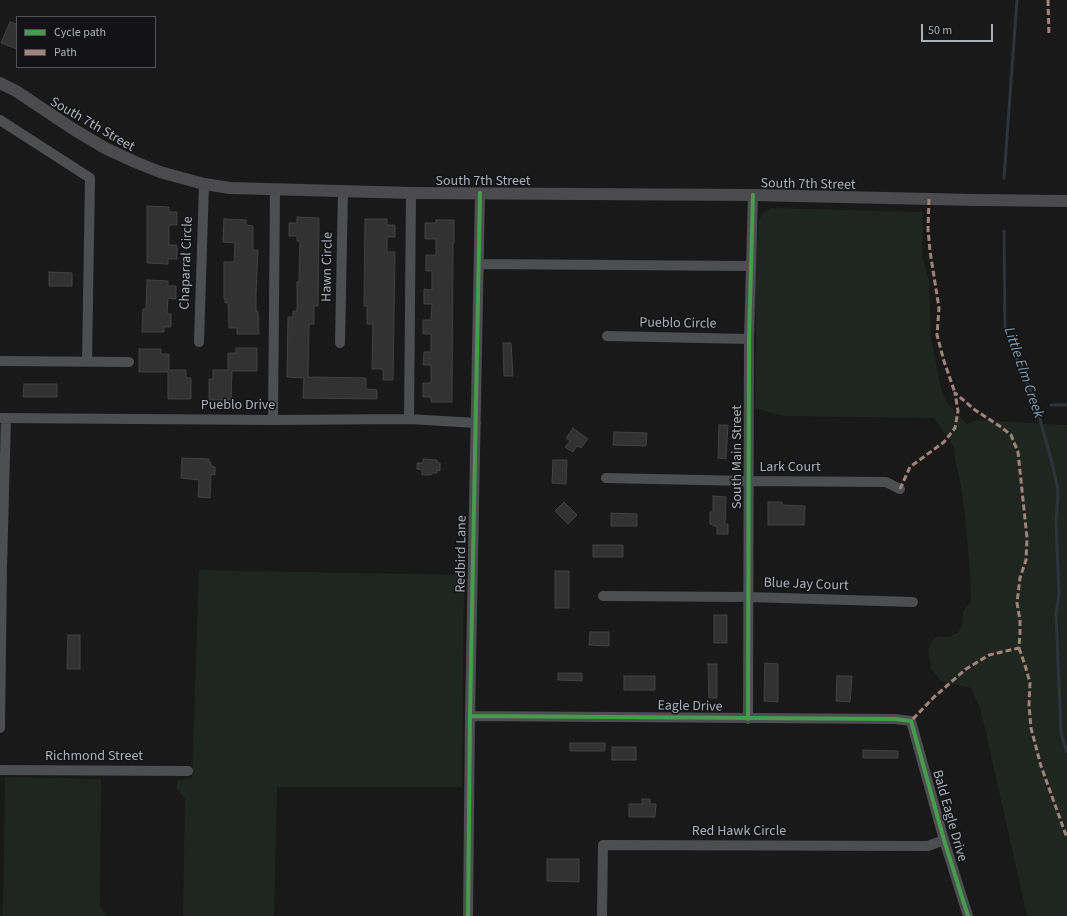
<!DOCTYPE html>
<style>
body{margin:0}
#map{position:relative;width:1067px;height:916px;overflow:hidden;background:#191919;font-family:"Source Sans 3",sans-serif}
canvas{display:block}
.legend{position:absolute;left:16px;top:16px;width:140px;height:52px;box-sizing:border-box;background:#131315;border:1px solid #505257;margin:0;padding:5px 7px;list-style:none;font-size:12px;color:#abb0ba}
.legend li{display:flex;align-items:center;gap:8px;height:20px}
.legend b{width:20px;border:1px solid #505257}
.scale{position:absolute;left:921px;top:24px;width:72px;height:18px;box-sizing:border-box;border:2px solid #abb0ba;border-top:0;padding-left:5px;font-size:12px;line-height:14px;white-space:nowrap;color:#abb0ba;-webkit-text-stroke:3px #131315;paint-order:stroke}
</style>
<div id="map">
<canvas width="1067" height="916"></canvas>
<ul class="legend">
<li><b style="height:5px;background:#469c4c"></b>Cycle path</li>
<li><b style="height:5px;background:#a18479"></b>Path</li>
</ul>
<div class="scale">50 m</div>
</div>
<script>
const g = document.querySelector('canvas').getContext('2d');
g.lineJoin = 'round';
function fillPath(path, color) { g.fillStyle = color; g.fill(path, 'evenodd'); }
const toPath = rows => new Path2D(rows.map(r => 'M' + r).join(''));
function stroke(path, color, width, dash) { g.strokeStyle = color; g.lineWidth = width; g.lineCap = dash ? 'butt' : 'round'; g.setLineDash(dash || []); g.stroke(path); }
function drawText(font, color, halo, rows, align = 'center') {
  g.font = font + ' "Source Sans 3",sans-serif'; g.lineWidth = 3; g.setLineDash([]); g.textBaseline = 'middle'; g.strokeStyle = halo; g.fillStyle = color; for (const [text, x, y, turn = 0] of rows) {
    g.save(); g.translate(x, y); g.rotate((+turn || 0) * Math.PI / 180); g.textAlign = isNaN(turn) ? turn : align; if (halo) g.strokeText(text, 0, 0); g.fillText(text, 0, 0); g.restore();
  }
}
fillPath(toPath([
 [771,208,923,212,922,255,929,281,931,339,942,393,948,404,967,424,976,420,1067,425,1067,916,1027,916,981,711,971,688,941,681,931,668,928,650,932,641,938,636,948,637,958,633,962,625,963,611,971,602,970,574,966,524,961,486,955,459,954,447,934,418,783,416,755,408,756,328,755,287,757,245,759,220,764,212],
 [199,570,464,575,462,787,277,787,274,916,183,916,185,799,177,789,177,785,178,780,192,778],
 [5,777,101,779,100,906,107,916,3,916]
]), '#1f2620');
stroke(toPath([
 [1004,178,1017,0],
 [1004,231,1005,331,1036,404,1053,467,1058,491,1056,522,1059,595,1056,614,1061,734,1067,752],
 [1051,405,1067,405]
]), '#2d343b', 3);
const building = toPath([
 [10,22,17,24,17,49,1,43,10,22],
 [147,206,169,207,169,212,177,212,177,225,169,225,169,245,177,245,177,259,168,259,168,264,147,263,147,206],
 [297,217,319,218,318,306,314,306,314,324,309,324,308,377,366,378,366,389,377,390,377,399,303,398,304,378,287,377,288,317,293,317,293,311,297,311,297,282,299,282,300,241,297,241,297,236,289,236,289,223,297,223,297,217],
 [224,219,246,220,246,225,253,226,253,250,258,250,256,293,256,311,258,311,259,334,237,334,237,328,229,328,228,303,225,303,225,299,224,299,224,262,234,262,235,243,223,242,224,219],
 [365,219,387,219,387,225,395,225,395,237,387,237,387,252,395,252,393,380,383,380,383,369,372,369,373,324,367,324,367,306,364,306,365,219],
 [436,220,454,220,454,243,453,243,452,402,431,402,431,397,423,397,423,383,431,383,431,365,423,365,424,352,431,352,431,334,423,334,423,320,431,320,432,304,424,304,424,289,432,290,432,271,426,271,426,255,436,255,436,239,425,239,425,223,436,223,436,220],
 [49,272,72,273,72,286,49,286,49,272],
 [147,280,168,281,168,286,176,286,176,299,168,298,167,314,171,314,171,327,164,327,164,332,142,332,143,309,146,309,147,280],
 [503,343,511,343,513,376,504,376,503,343],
 [236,348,257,348,257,371,232,371,231,400,209,400,209,379,213,379,213,370,228,370,228,353,236,353,236,348],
 [139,349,161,349,161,354,169,354,169,370,186,370,186,378,191,378,191,399,168,399,168,372,139,372,139,349],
 [24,384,57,384,57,397,23,397,24,384],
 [719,425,728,425,726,459,718,458,719,425],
 [573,428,588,439,581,448,577,446,573,452,565,447,570,441,566,438,573,428],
 [614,432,647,433,646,446,613,445,614,432],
 [182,458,209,459,209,462,211,462,211,466,215,467,215,475,211,474,210,498,198,497,199,480,181,478,182,458],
 [423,459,437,460,437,463,440,463,440,471,437,470,437,473,432,473,431,475,422,475,422,470,417,469,417,463,423,463,423,459],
 [553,460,567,460,566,484,552,483,553,460],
 [713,496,726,497,725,524,728,524,728,534,717,534,717,526,713,526,713,525,710,524,710,512,713,512,713,496],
 [564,502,577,515,568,524,555,511,564,502],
 [768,502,782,502,782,505,805,506,804,525,768,525,768,502],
 [611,513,637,514,637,526,611,526,611,513],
 [593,545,623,545,623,557,593,557,593,545],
 [555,571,569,571,569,608,555,608,555,571],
 [714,615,727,615,727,643,714,643,714,615],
 [590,632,609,632,609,646,589,645,590,632],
 [68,635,80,635,80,669,67,669,68,635],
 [765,663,778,664,778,702,764,701,765,663],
 [708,664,717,664,717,698,709,698,708,664],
 [558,673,582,673,582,681,558,680,558,673],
 [624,676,655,676,655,690,624,690,624,676],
 [837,676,852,676,850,702,836,701,837,676],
 [570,743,605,743,605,751,570,751,570,743],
 [612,747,636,747,636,760,612,760,612,747],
 [863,750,898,751,898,758,863,758,863,750],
 [642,799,650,799,650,804,656,804,655,817,629,817,629,804,642,804,642,799],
 [547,859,579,859,579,882,547,881,547,859]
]);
fillPath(building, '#323233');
stroke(building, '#424245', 1);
stroke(toPath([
 [0,120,90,178,87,361],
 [479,264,751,266],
 [607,336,749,339],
 [199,342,204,184],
 [340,343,343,191],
 [0,361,129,362],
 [0,418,273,420,409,419,476,423],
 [409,419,411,193],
 [273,420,275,189],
 [606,478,748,481,886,482,900,489],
 [603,596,749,597,913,602],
 [470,716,895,719,911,721,944,840,968,916],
 [748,719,749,339,753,195],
 [0,728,2,568,6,418],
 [0,770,188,771],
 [468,916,470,716,480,193],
 [602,916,603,845,928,846,944,840]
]), '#4d4e52', 10);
stroke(toPath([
 [0,83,16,91,73,129,105,148,135,162,160,172,204,184,230,188,411,193,753,195,975,200,1067,201]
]), '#4b4b4e', 12);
stroke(toPath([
 [1048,0,1049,36],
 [929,199,928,229,930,251,939,308,937,335,944,361,955,393],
 [900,489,910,467,944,442,955,428,958,411,955,393,975,410,1001,427,1011,435,1018,452,1027,538,1026,560,1020,578,1017,603,1020,620,1020,634,1019,648,989,655,966,669,933,698,911,721],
 [1019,648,1025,665,1030,683,1029,705,1031,728,1041,766,1067,838]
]), '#a18479', 3, [6, 3]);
stroke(toPath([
 [470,716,895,719,911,721,944,840,968,916],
 [748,719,749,339,753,195],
 [468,916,470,716,480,193]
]), '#469c4c', 4);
drawText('14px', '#abb0ba', '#131315', [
 ["South 7th Street",92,125,30],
 ["South 7th Street",483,182],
 ["South 7th Street",808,185,1],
 ["Chaparral Circle",187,263,-88],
 ["Hawn Circle",328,267,-89],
 ["Pueblo Circle",678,324,1],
 ["Pueblo Drive",238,406],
 ["South Main Street",738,457,-90],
 ["Lark Court",790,468],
 ["Redbird Lane",462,554,-89],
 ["Blue Jay Court",806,585,2],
 ["Eagle Drive",690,707,1],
 ["Richmond Street",94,757],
 ["Bald Eagle Drive",949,816,74],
 ["Red Hawk Circle",739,832]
]);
drawText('italic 15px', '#849db3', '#131315', [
 ["Little Elm Creek",1023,373,71]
]);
</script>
